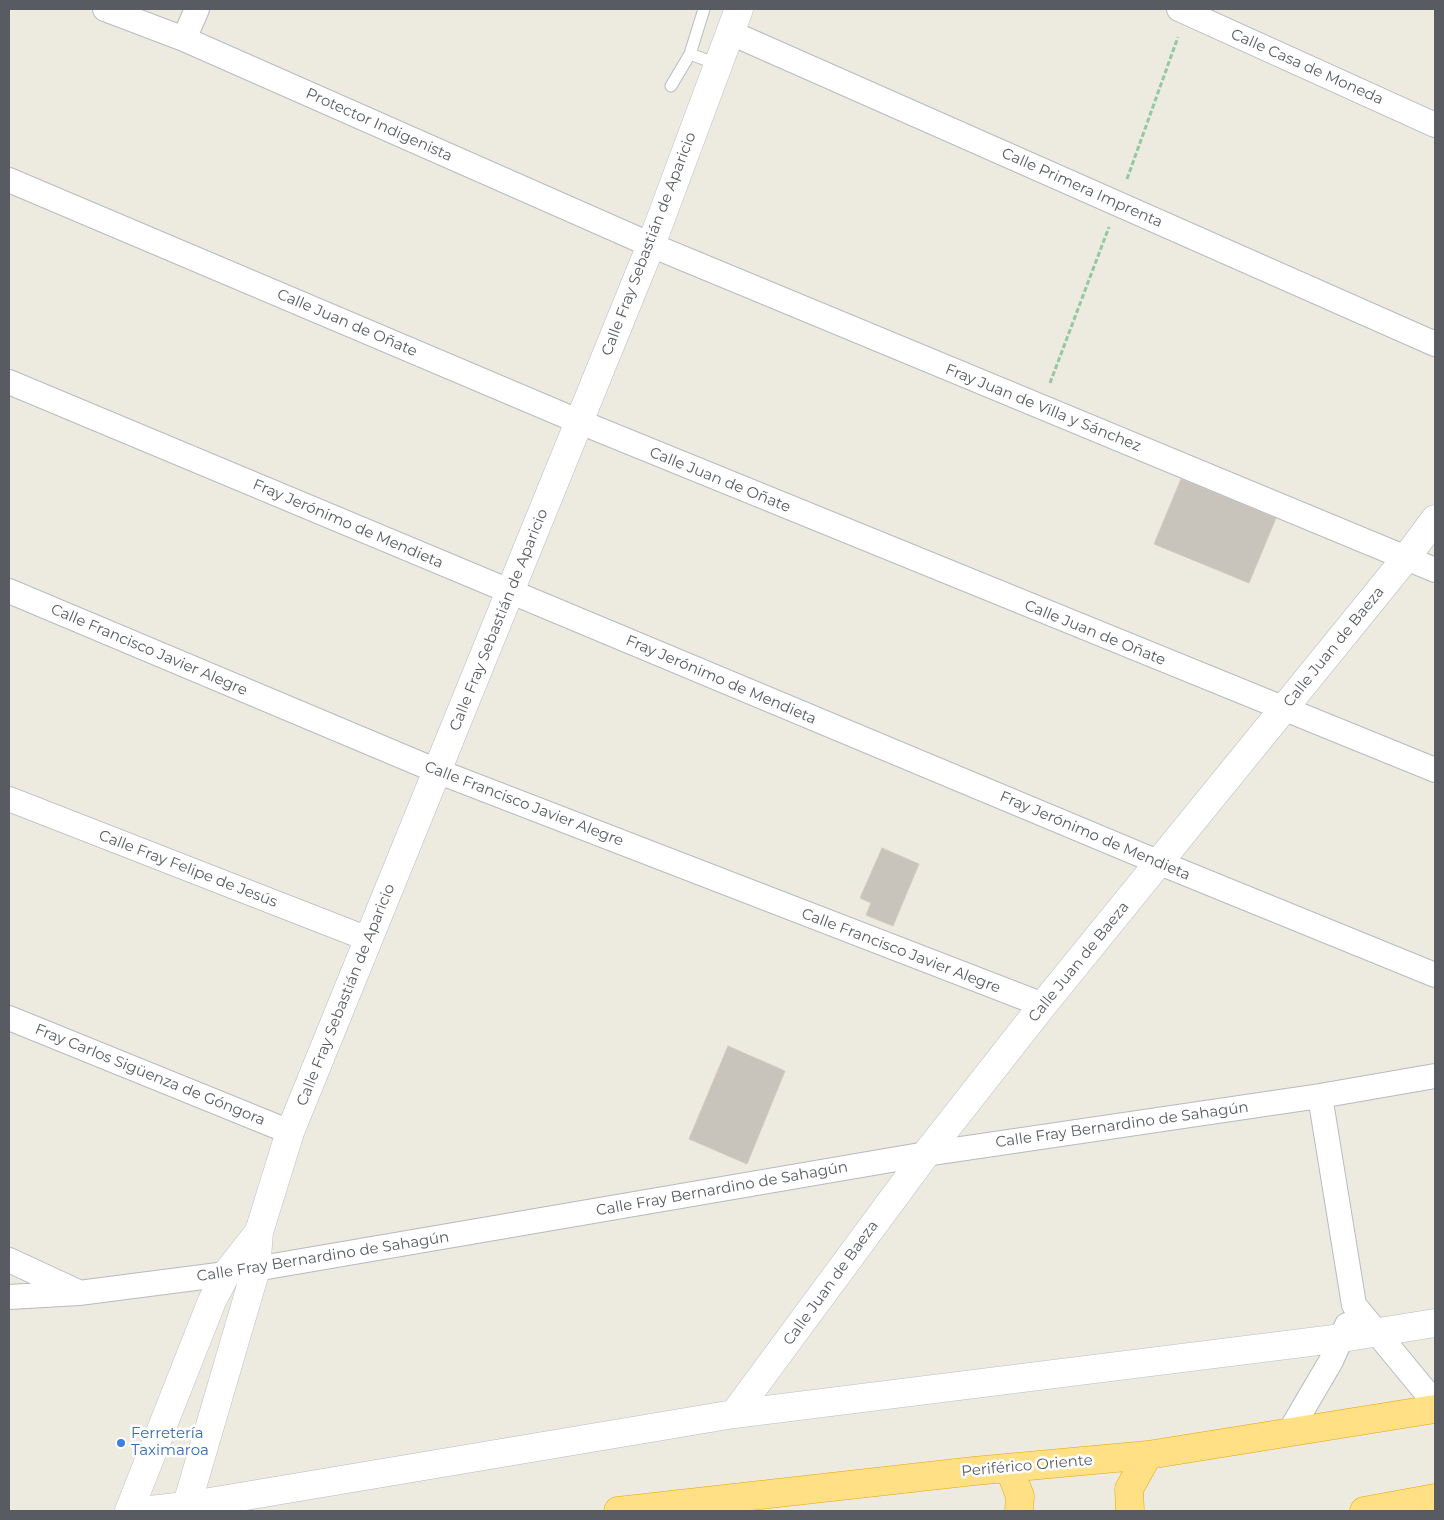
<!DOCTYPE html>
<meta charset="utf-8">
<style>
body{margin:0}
#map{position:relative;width:1444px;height:1520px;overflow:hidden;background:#edeadf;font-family:Montserrat,sans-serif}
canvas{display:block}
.frame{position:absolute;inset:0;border:10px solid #585c62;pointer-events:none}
</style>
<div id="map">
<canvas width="1444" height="1520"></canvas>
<div class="frame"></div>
</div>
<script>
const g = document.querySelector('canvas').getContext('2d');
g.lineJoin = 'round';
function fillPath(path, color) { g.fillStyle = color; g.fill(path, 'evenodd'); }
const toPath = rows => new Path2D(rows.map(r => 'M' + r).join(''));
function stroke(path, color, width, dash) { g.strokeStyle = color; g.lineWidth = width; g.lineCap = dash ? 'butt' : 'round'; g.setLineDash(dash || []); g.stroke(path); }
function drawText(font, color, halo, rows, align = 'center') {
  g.font = font + ' Montserrat,sans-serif'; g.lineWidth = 5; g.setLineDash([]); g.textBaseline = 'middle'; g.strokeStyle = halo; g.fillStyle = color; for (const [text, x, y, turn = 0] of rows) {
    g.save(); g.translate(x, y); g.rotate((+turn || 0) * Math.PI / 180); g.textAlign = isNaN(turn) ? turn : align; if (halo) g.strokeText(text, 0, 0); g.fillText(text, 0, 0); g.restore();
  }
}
const building = toPath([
 [1181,479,1276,518,1249,583,1154,544,1181,479],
 [882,848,919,864,893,926,866,915,871,903,860,898,882,848],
 [728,1046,785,1071,747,1164,689,1139,728,1046]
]);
fillPath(building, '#c8c4bc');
stroke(building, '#d2cbbd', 1);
const lane = toPath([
 [690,54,704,9],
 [671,86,690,54,717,64]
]);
const street = toPath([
 [105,9,184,39,651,245,1435,570],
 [1179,9,1435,125],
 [729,32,1435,344],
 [184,39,197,9],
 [9,180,580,422,1435,770],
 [9,382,1160,863,1435,975],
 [9,591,437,771,1043,1005],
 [9,799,368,939],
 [9,1018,290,1132],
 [1320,1096,1354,1305,1435,1403],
 [9,1260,78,1292],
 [9,1297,79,1293,226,1274,926,1154,1320,1096,1435,1076],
 [1290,1431,1331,1361,1347,1325]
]);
const secondary = toPath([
 [734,1414,926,1154,1043,1005,1406,558,1435,519],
 [129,1511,212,1301,226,1274,259,1232],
 [141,1511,186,1506,734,1414,1342,1338,1435,1323],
 [185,1511,256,1269,259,1232,290,1132,651,245,739,9]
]);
const highway = toPath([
 [1009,1468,1020,1496,1019,1511],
 [618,1511,974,1471,1148,1455,1435,1409],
 [1130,1511,1129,1489,1148,1455],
 [1364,1511,1435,1498]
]);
stroke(lane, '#b7bac0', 13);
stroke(street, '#b7bac0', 26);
stroke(secondary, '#b8bcc3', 29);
stroke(highway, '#eca300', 29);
stroke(toPath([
 [1127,179,1178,37],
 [1050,383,1109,227]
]), '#92c8a2', 3, [5, 2.5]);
stroke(lane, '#fff', 11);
stroke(street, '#fff', 24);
stroke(secondary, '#fff', 28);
stroke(highway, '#ffe084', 28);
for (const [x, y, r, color] of [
 [121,1443,5,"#3f7fe0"]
]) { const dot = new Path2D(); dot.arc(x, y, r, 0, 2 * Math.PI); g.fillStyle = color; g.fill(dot); stroke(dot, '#fff', 2); }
drawText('15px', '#585c62', '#fff', [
 ["Calle Casa de Moneda",1307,67,24],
 ["Protector Indigenista",379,125,24],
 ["Calle Primera Imprenta",1082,188,24],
 ["Calle Fray Sebastián de Aparicio",649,244,-69],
 ["Calle Juan de Oñate",347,323,23],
 ["Fray Juan de Villa y Sánchez",1043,408,22],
 ["Calle Juan de Oñate",720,480,22],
 ["Fray Jerónimo de Mendieta",348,524,23],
 ["Calle Fray Sebastián de Aparicio",499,620,-68],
 ["Calle Juan de Oñate",1095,633,22],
 ["Calle Juan de Baeza",1334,647,-51],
 ["Calle Francisco Javier Alegre",149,650,23],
 ["Fray Jerónimo de Mendieta",721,680,23],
 ["Calle Francisco Javier Alegre",524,804,21],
 ["Fray Jerónimo de Mendieta",1095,836,23],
 ["Calle Fray Felipe de Jesús",188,869,21],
 ["Calle Francisco Javier Alegre",901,951,21],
 ["Calle Juan de Baeza",1079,962,-51],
 ["Calle Fray Sebastián de Aparicio",346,995,-68],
 ["Fray Carlos Sigüenza de Góngora",150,1075,22],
 ["Calle Fray Bernardino de Sahagún",1122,1125,-8],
 ["Calle Fray Bernardino de Sahagún",722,1189,-10],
 ["Calle Fray Bernardino de Sahagún",323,1257,-9],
 ["Calle Juan de Baeza",831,1283,-54],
 ["Periférico Oriente",1027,1466,-5]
]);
drawText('15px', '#366cbe', '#fff', [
 ["Ferretería",131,1434],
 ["Taximaroa",131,1451]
], 'left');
</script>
